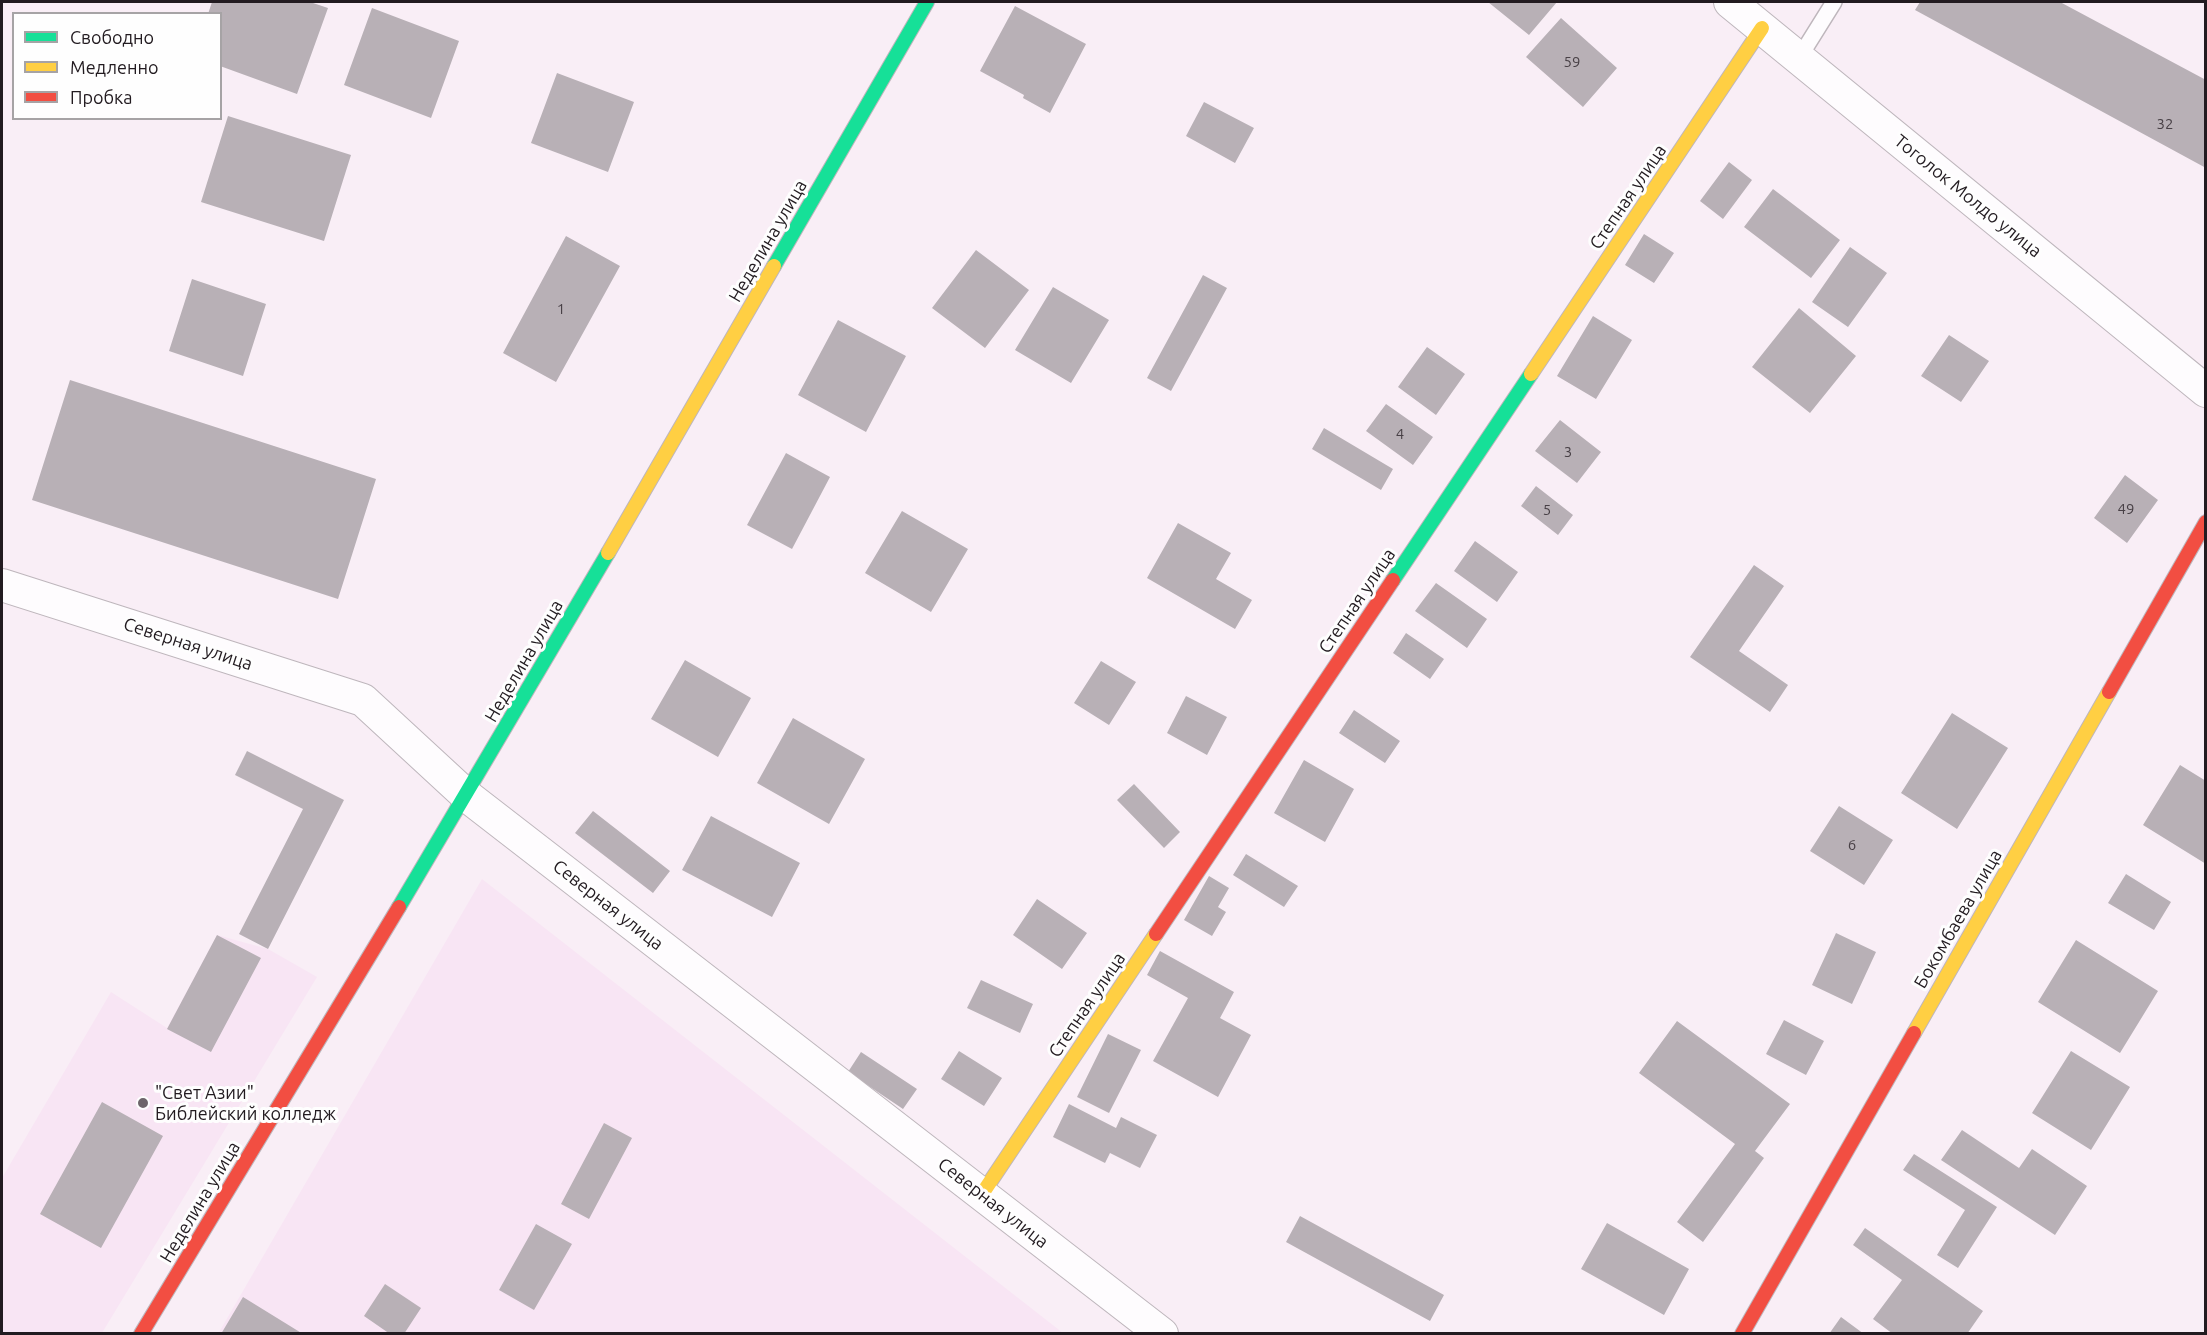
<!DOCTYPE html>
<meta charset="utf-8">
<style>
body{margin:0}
#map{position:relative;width:2207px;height:1335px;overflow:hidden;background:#f9eef6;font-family:Ubuntu,sans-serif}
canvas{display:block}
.frame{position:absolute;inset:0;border:3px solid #221b20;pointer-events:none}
.legend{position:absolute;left:12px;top:12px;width:210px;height:108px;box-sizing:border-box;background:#fefefe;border:2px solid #a6a3a5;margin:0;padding:8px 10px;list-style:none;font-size:18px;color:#221b20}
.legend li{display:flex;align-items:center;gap:12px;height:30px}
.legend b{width:30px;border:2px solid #a6a3a5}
</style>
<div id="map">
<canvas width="2207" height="1335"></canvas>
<div class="frame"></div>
<ul class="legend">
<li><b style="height:8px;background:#16e098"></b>Свободно</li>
<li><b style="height:8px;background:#ffcf43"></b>Медленно</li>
<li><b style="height:8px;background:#f24e42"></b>Пробка</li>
</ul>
</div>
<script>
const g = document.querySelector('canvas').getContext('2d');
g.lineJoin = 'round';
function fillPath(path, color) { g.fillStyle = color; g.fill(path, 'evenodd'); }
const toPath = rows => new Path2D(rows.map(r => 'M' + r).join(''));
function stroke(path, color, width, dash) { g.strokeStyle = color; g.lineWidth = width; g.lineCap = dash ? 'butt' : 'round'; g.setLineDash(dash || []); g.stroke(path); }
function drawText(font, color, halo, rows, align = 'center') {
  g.font = font + ' Ubuntu,sans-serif'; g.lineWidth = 6; g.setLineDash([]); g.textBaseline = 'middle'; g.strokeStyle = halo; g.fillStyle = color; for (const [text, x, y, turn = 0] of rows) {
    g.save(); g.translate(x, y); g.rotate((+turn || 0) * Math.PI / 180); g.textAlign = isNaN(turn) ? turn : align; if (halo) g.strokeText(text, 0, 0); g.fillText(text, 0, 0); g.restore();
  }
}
fillPath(toPath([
 [482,879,1063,1333,218,1334],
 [217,935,268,949,317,977,102,1333,2,1334,2,1178,111,992,167,1028]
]), '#f8e5f4');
fillPath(toPath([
 [212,2,310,2,328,8,297,94,220,66,220,14,208,14],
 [1488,2,1557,2,1529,35],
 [1920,2,2060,2,2206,80,2206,168,1915,10],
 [1015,6,1086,44,1050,113,1023,98,1024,95,980,71],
 [372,8,459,41,431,118,344,85],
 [1561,18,1617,68,1583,107,1526,57],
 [557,73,634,102,608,172,531,143],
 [1204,102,1254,128,1235,163,1186,136],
 [228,116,351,155,324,241,201,202],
 [1729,162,1752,180,1723,219,1700,201],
 [1773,189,1840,240,1811,278,1744,227],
 [1644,234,1674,253,1654,283,1625,265],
 [566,236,620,266,556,382,503,353],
 [1850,247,1887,273,1848,327,1812,302],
 [976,250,1029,290,985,348,932,308],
 [1203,275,1227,288,1171,391,1147,378],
 [192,279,266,304,243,376,169,351],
 [1053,287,1109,320,1071,383,1015,350],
 [1799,308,1856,356,1810,413,1752,367],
 [1593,316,1632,340,1596,399,1557,376],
 [838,320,906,356,866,432,798,395],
 [1949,335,1989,361,1961,402,1921,376],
 [1427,347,1465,374,1436,415,1398,387],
 [70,380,376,479,338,599,32,500],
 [1386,404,1433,437,1413,465,1366,431],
 [1560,420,1601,452,1577,483,1535,451],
 [1324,428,1393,469,1381,490,1312,449],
 [786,453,830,477,792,549,747,525],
 [2125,475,2158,500,2127,543,2094,518],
 [1536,486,1573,515,1558,535,1521,506],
 [902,511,968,549,931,612,865,573],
 [1178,523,1231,553,1216,579,1252,600,1235,629,1147,578],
 [1475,541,1518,572,1497,602,1454,571],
 [1754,565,1784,586,1739,651,1788,685,1770,712,1690,657],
 [1436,583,1487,619,1467,648,1415,611],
 [1406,633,1444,659,1430,679,1393,653],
 [685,660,751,698,718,757,651,719],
 [1101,661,1136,682,1109,725,1074,703],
 [1186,696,1227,717,1207,755,1167,733],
 [1354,710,1400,741,1385,763,1339,733],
 [1952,713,2008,748,1957,829,1901,793],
 [793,718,865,759,829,824,757,783],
 [247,751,344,800,268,949,239,934,303,809,235,775],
 [1304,760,1354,789,1325,842,1274,813],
 [2180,765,2206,781,2206,864,2143,825],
 [1134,784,1180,832,1164,848,1117,800],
 [1839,806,1893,840,1864,885,1810,851],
 [593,811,670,871,653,893,575,833],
 [711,816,800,863,772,917,682,870],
 [1246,854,1298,886,1284,907,1233,875],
 [2126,874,2171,902,2154,930,2108,903],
 [1209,876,1229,888,1218,907,1226,912,1212,936,1184,920],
 [1037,899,1087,933,1062,969,1013,935],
 [1836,933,1876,952,1852,1004,1812,985],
 [217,935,261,958,211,1052,167,1029],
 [2076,940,2158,991,2120,1053,2038,1002],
 [1160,951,1234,992,1220,1018,1251,1035,1218,1097,1153,1061,1188,998,1147,975],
 [981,980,1033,1004,1020,1033,967,1008],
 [1784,1020,1824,1041,1806,1075,1766,1054],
 [1677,1021,1790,1104,1755,1151,1764,1158,1703,1242,1677,1222,1735,1144,1639,1073],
 [1108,1034,1141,1050,1109,1113,1077,1097],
 [959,1051,1002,1078,984,1106,941,1079],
 [2071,1051,2130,1087,2091,1150,2032,1113],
 [861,1052,917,1089,903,1109,848,1072],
 [102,1102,163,1136,101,1248,40,1214],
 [1069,1104,1116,1128,1121,1117,1157,1135,1140,1168,1110,1153,1105,1163,1053,1137],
 [604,1123,632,1138,589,1219,561,1204],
 [1962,1130,2019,1168,2032,1149,2087,1186,2055,1235,1941,1160],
 [1914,1154,1997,1207,1958,1268,1937,1255,1965,1210,1903,1170],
 [1300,1216,1444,1295,1430,1321,1286,1242],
 [1607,1223,1689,1269,1664,1315,1581,1269],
 [536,1224,572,1244,534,1310,499,1290],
 [1865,1228,1983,1311,1967,1334,1893,1334,1873,1319,1902,1280,1853,1245],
 [385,1284,421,1308,404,1334,390,1334,364,1316],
 [243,1297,303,1334,221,1334],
 [1841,1317,1864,1334,1829,1334]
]), '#b8b0b6');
const lane = toPath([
 [1799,58,1834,2]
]);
const street = toPath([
 [1730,2,2206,391],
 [2,585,363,700,467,796,1162,1334]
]);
const fast = toPath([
 [774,266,927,2],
 [1393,580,1531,374],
 [399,907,608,553]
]);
const slow = toPath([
 [1531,374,1762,28],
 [608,553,774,266],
 [1914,1033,2109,692],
 [982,1194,1156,934]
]);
const jam = toPath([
 [2109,692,2206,522],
 [1156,934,1393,580],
 [141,1334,399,907],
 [1742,1334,1914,1033]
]);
stroke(lane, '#beb6bc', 18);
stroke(street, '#beb6bc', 34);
stroke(fast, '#beb6bc', 16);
stroke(slow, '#beb6bc', 16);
stroke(jam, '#beb6bc', 16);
stroke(lane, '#fefcfe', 15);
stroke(street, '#fefcfe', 32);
stroke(fast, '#16e098', 14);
stroke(slow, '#ffcf43', 14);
stroke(jam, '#f24e42', 14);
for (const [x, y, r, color] of [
 [143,1103,6,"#6d656b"]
]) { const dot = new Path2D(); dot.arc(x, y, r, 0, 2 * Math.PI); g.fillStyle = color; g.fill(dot); stroke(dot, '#fefefe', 2); }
drawText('15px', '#484046', null, [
 ["59",1572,62],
 ["32",2165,124],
 ["1",561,309],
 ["4",1400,434],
 ["3",1568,452],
 ["49",2126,509],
 ["5",1547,510],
 ["6",1852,845]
]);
drawText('18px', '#221b20', '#fefefe', [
 ["Тоголок Молдо улица",1968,196,39],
 ["Степная улица",1628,197,-56],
 ["Неделина улица",768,241,-60],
 ["Степная улица",1357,601,-56],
 ["Северная улица",188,644,18],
 ["Неделина улица",524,661,-60],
 ["Северная улица",608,905,38],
 ["Бокомбаева улица",1958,919,-60],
 ["Степная улица",1087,1005,-56],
 ["Неделина улица",200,1202,-59],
 ["Северная улица",993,1203,38]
]);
drawText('18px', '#221b20', '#fefefe', [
 ["\"Свет Азии\"",155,1093],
 ["Библейский колледж",155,1114]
], 'left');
</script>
